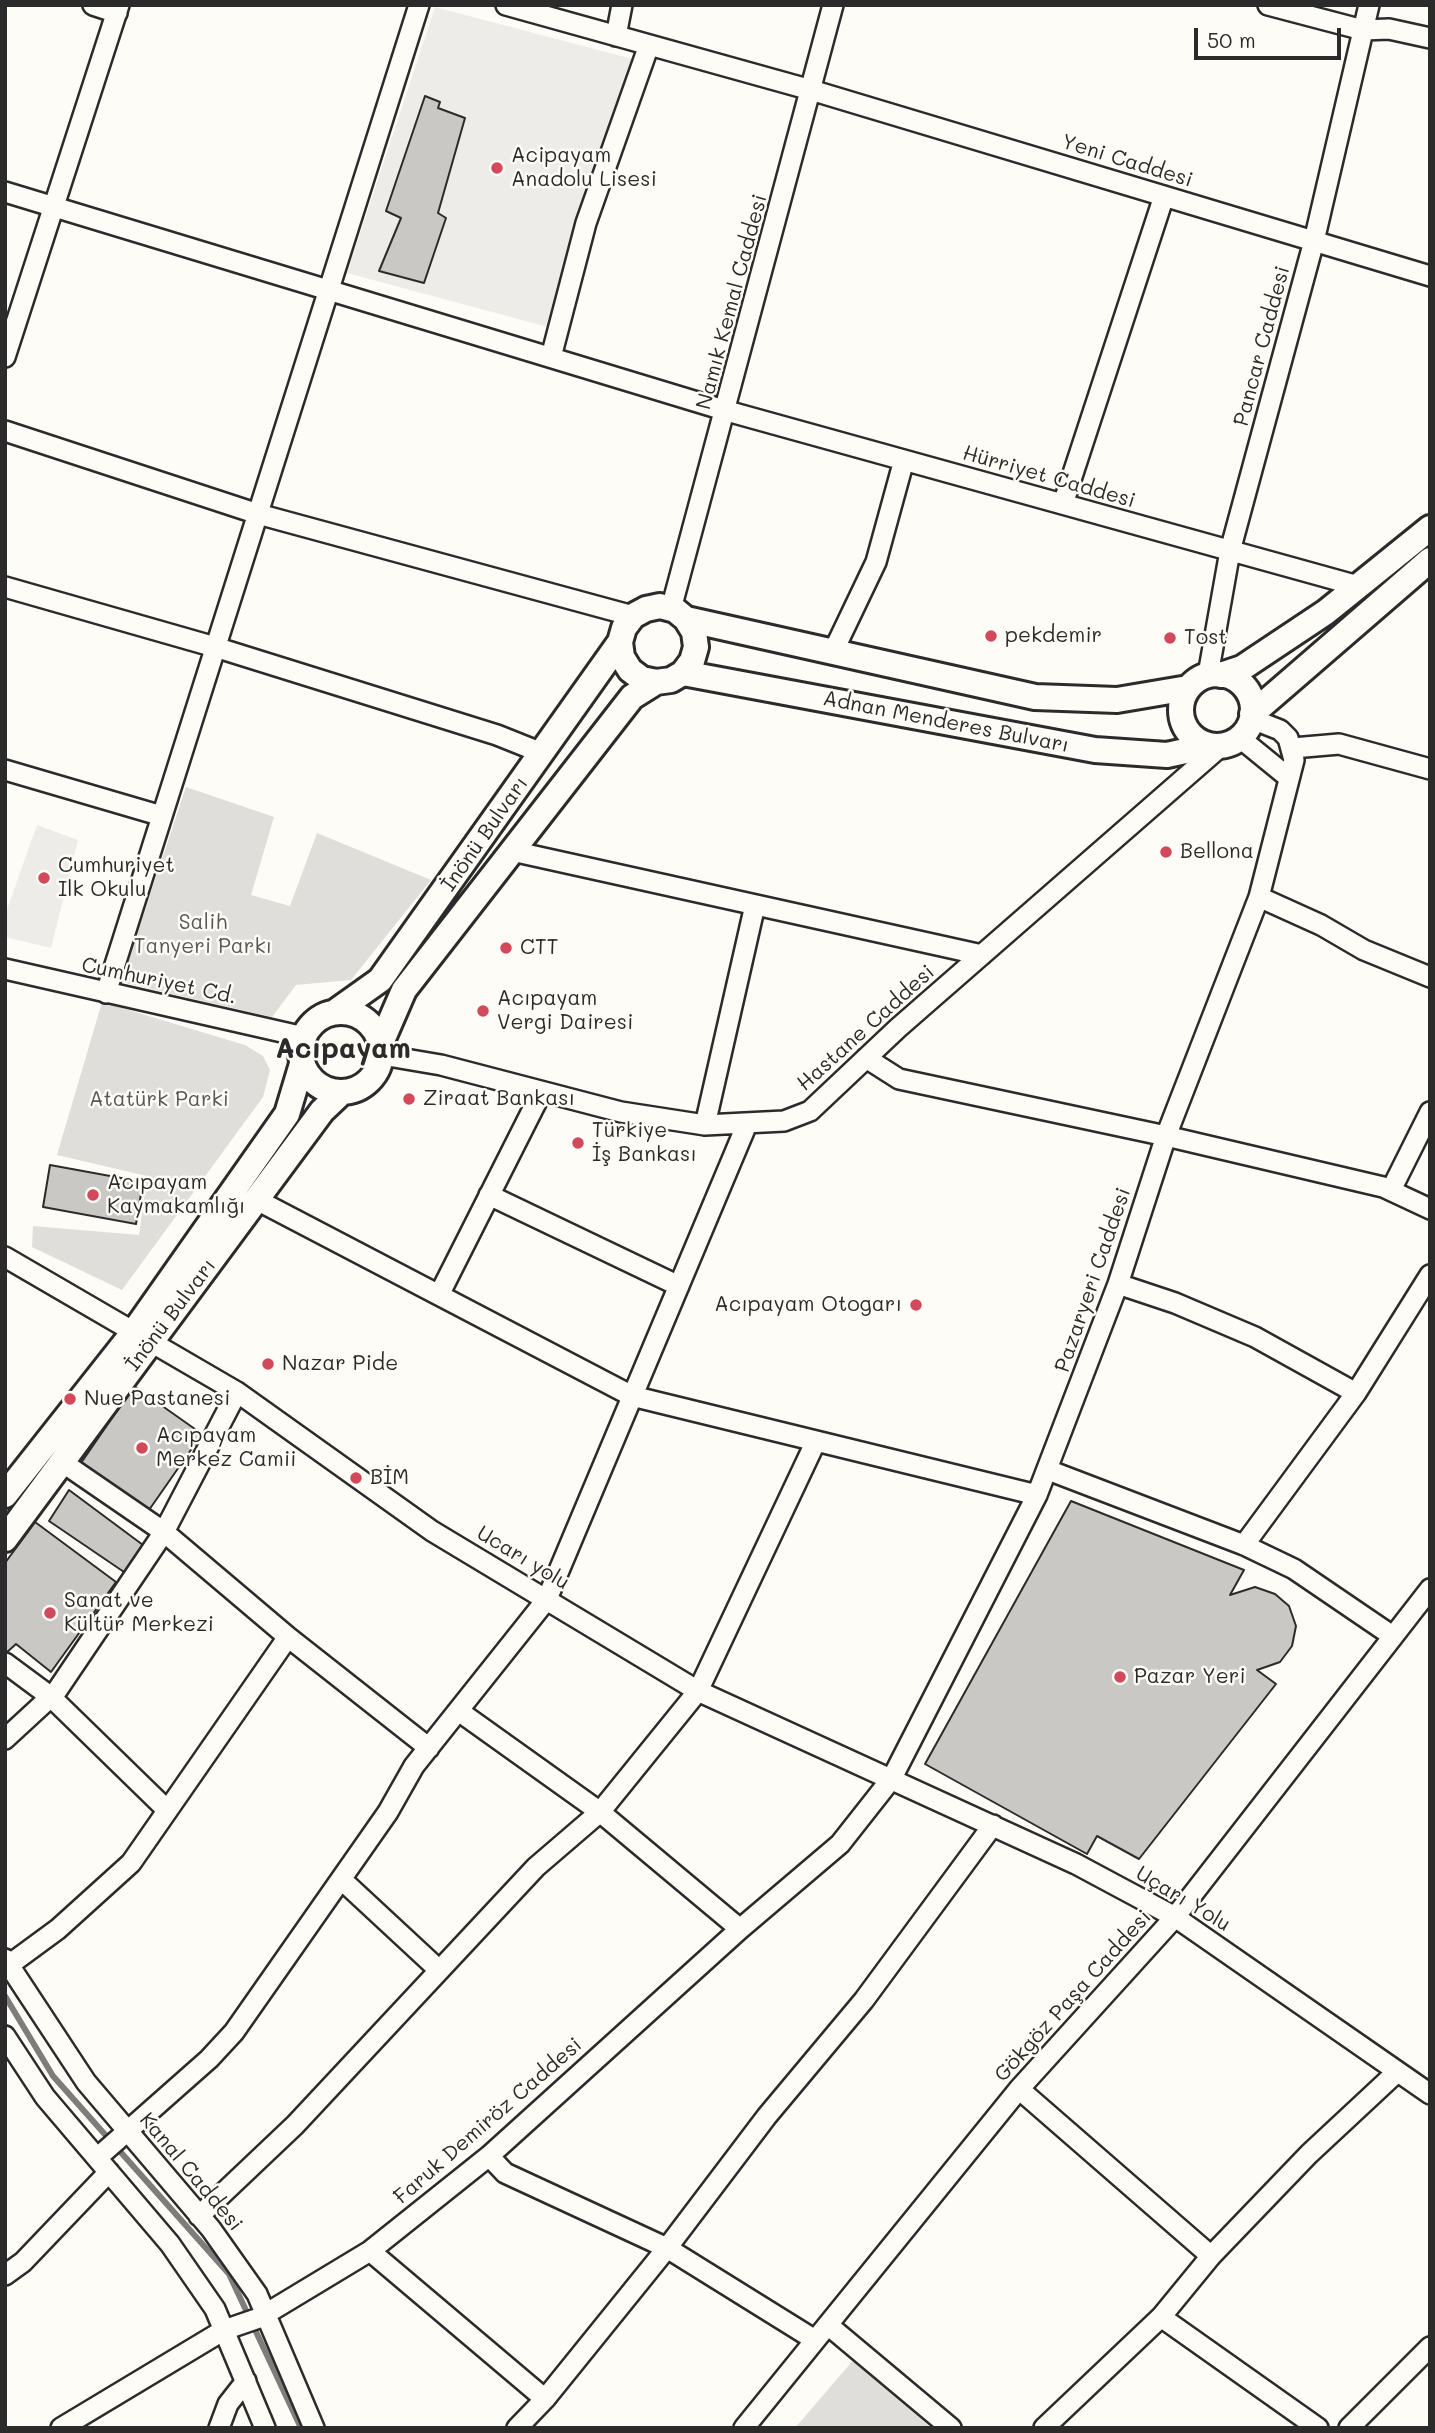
<!DOCTYPE html>
<meta charset="utf-8">
<style>
body{margin:0}
#map{position:relative;width:1435px;height:2433px;overflow:hidden;background:#fdfcf7;font-family:Mali,sans-serif}
canvas{display:block}
.frame{position:absolute;inset:0;border:7px solid #2b2b2b;pointer-events:none}
.scale{position:absolute;left:1194px;top:28px;width:147px;height:32px;box-sizing:border-box;border:4px solid #2b2b2b;border-top:0;padding-left:9px;font-size:21px;line-height:24px;white-space:nowrap;color:#2b2b2b;-webkit-text-stroke:5px #fdfcf7;paint-order:stroke}
</style>
<div id="map">
<canvas width="1435" height="2433"></canvas>
<div class="frame"></div>
<div class="scale">50 m</div>
</div>
<script>
const g = document.querySelector('canvas').getContext('2d');
g.lineJoin = 'round';
function fillPath(path, color) { g.fillStyle = color; g.fill(path, 'evenodd'); }
const toPath = rows => new Path2D(rows.map(r => 'M' + r).join(''));
function stroke(path, color, width, dash) { g.strokeStyle = color; g.lineWidth = width; g.lineCap = dash ? 'butt' : 'round'; g.setLineDash(dash || []); g.stroke(path); }
function drawText(font, color, halo, rows, align = 'center') {
  g.font = font + ' Mali,sans-serif'; g.lineWidth = 5; g.setLineDash([]); g.textBaseline = 'middle'; g.strokeStyle = halo; g.fillStyle = color; for (const [text, x, y, turn = 0] of rows) {
    g.save(); g.translate(x, y); g.rotate((+turn || 0) * Math.PI / 180); g.textAlign = isNaN(turn) ? turn : align; if (halo) g.strokeText(text, 0, 0); g.fillText(text, 0, 0); g.restore();
  }
}
fillPath(toPath([
 [435,7,644,62,563,331,347,273],
 [37,825,78,840,51,948,5,937,5,915]
]), '#edece8');
fillPath(toPath([
 [186,787,274,817,251,895,290,906,317,833,431,880,351,980,296,985,272,1017,121,982],
 [102,1002,245,1045,263,1056,270,1070,263,1097,122,1290,32,1247,33,1226,139,1235,147,1176,57,1155],
 [856,2357,931,2428,795,2428]
]), '#dfdeda');
stroke(toPath([
 [5,1996,53,2076,229,2274,301,2428]
]), '#7e7d7b', 6);
const building = toPath([
 [425,96,440,102,438,108,465,118,438,213,446,218,424,283,379,271,401,218,386,211,425,96],
 [50,1165,143,1182,136,1224,43,1207,50,1165],
 [134,1386,202,1434,149,1510,81,1463,134,1386],
 [69,1490,143,1545,124,1572,49,1521,69,1490],
 [1071,1501,1244,1570,1230,1595,1255,1587,1275,1594,1289,1606,1296,1626,1292,1646,1280,1662,1257,1670,1276,1684,1139,1859,1097,1836,1087,1854,925,1764,1071,1501],
 [35,1522,116,1582,51,1672,16,1644,5,1654,5,1563,35,1522]
]);
fillPath(building, '#c9c8c4');
stroke(building, '#2b2b2b', 2);
const minor = toPath([
 [93,5,117,13],
 [506,5,811,90,1430,276],
 [1268,5,1363,30,1389,29,1430,38],
 [616,36,622,5],
 [5,192,727,411,1358,586],
 [5,357,119,5],
 [551,357,586,223,649,45],
 [5,431,258,514,633,616],
 [1063,504,1164,196],
 [5,587,215,647,497,735,542,753],
 [671,609,833,5],
 [833,652,876,562,904,460],
 [1208,675,1230,551,1314,241,1369,5],
 [1240,738,1289,778],
 [1293,748,1339,744,1430,769],
 [5,770,162,816],
 [512,851,982,955],
 [1259,897,1321,925,1364,950,1430,977],
 [5,969,304,1037],
 [106,993,419,5],
 [382,1055,441,1065,621,1112,705,1125,784,1121,810,1111,898,1028,1220,747],
 [866,1058,899,1079,1166,1136,1383,1187,1430,1209],
 [705,1125,755,905],
 [1391,1190,1430,1112],
 [489,1195,679,1286],
 [257,1200,632,1396,1037,1495],
 [5,1257,237,1392,432,1531,698,1691,1076,1864,1175,1917,1430,2094],
 [1118,1284,1175,1303,1255,1337,1356,1393],
 [439,1295,541,1093],
 [62,1462,164,1532,288,1637,429,1748],
 [1048,1470,1244,1545,1294,1569,1391,1635],
 [1244,1545,1356,1393,1430,1275],
 [5,1663,51,1697,167,1810],
 [460,1712,600,1812,740,1929],
 [5,1739,56,1692,164,1532,237,1392],
 [342,1880,439,1970],
 [5,1959,86,2082,211,2229,257,2294,314,2428],
 [9,1965,58,1929,131,1863,288,1637],
 [5,2036,45,2097,170,2244,215,2309,265,2428],
 [1019,2089,1211,2256],
 [489,2156,505,2173,667,2248,815,2340],
 [97,2158,209,2059,234,2032,388,1812,414,1766,547,1599,747,1124],
 [199,2216,295,2125,536,1867,600,1812,698,1691,816,1441],
 [370,2251,545,2399],
 [5,2275,23,2262,109,2172],
 [1161,2317,1318,2428],
 [828,2325,951,2428],
 [61,2428,224,2330,259,2318,370,2251,489,2156,740,1929,840,1844,892,1778,1037,1495,1118,1284,1166,1136,1259,897,1294,760,1288,738,1280,730,1252,719],
 [219,2428,228,2404,246,2381],
 [517,2428,545,2399,667,2248,767,2116,864,2000,993,1825],
 [744,2428,1019,2089,1175,1917,1430,1589],
 [1044,2428,1161,2317,1211,2256,1309,2154,1397,2072],
 [1349,2428,1430,2347]
]);
const major = toPath([
 [686,619,1035,697,1117,700,1188,688],
 [683,673,1095,750,1167,755,1208,746],
 '1181 710a36 36 0 1 1 72 0a36 36 0 1 1-72 0Z',
 [1221,675,1242,668,1326,612,1430,528],
 [1252,714,1430,560],
 '301 1052a40 40 0 1 1 80 0a40 40 0 1 1-80 0Z',
 [335,1012,380,980,620,642],
 [381,1043,404,990,632,697,656,682,671,680,683,673,692,661,696,647,694,632,686,619,675,610,660,606,646,609,633,616,624,628,620,642,622,657,630,670,642,679,656,682],
 [5,1495,133,1333,287,1114,302,1064],
 [5,1539,322,1111,341,1093]
]);
stroke(minor, '#2b2b2b', 24);
stroke(major, '#2b2b2b', 30);
stroke(minor, '#fdfcf7', 19);
stroke(major, '#fdfcf7', 24);
for (const [x, y, r, color] of [
 [497,168,7,"#d1495b"],
 [991,636,7,"#d1495b"],
 [1170,638,7,"#d1495b"],
 [1166,852,7,"#d1495b"],
 [44,878,7,"#d1495b"],
 [506,948,7,"#d1495b"],
 [483,1011,7,"#d1495b"],
 [409,1099,7,"#d1495b"],
 [578,1143,7,"#d1495b"],
 [93,1195,7,"#d1495b"],
 [916,1305,7,"#d1495b"],
 [268,1364,7,"#d1495b"],
 [70,1399,7,"#d1495b"],
 [142,1448,7,"#d1495b"],
 [356,1478,7,"#d1495b"],
 [50,1613,7,"#d1495b"],
 [1120,1677,7,"#d1495b"]
]) { const dot = new Path2D(); dot.arc(x, y, r, 0, 2 * Math.PI); g.fillStyle = color; g.fill(dot); stroke(dot, '#fdfcf7', 2.5); }
drawText('21px', '#2b2b2b', '#fdfcf7', [
 ["Acipayam",511,156],
 ["Anadolu Lisesi",511,180],
 ["pekdemir",1005,636],
 ["Tost",1184,638],
 ["Bellona",1180,852],
 ["Cumhuriyet",58,866],
 ["Ilk Okulu",58,890],
 ["CTT",520,948],
 ["Acıpayam",497,999],
 ["Vergi Dairesi",497,1023],
 ["Ziraat Bankası",423,1099],
 ["Türkiye",592,1131],
 ["İş Bankası",592,1155],
 ["Acıpayam",107,1183],
 ["Kaymakamlığı",107,1207],
 ["Acıpayam Otogarı",902,1305,"right"],
 ["Nazar Pide",282,1364],
 ["Nue Pastanesi",84,1399],
 ["Acıpayam",156,1436],
 ["Merkez Camii",156,1460],
 ["BİM",370,1478],
 ["Sanat ve",64,1601],
 ["Kültür Merkezi",64,1625],
 ["Pazar Yeri",1134,1677]
], 'left');
drawText('21px', '#2b2b2b', '#fdfcf7', [
 ["Yeni Caddesi",1127,161,17],
 ["Namık Kemal Caddesi",732,302,-75],
 ["Pancar Caddesi",1262,346,-75],
 ["Hürriyet Caddesi",1049,477,16],
 ["Adnan Menderes Bulvarı",946,722,11],
 ["İnönü Bulvarı",485,834,-55],
 ["Cumhuriyet Cd.",159,981,12],
 ["Hastane Caddesi",866,1028,-42],
 ["Pazaryeri Caddesi",1093,1280,-71],
 ["İnönü Bulvarı",171,1315,-53],
 ["Ucarı yolu",523,1558,31],
 ["Uçarı Yolu",1183,1899,31],
 ["Gökgöz Paşa Caddesi",1073,1996,-48],
 ["Faruk Demiröz Caddesi",488,2121,-41],
 ["Kanal Caddesi",191,2172,50]
]);
drawText('21px', '#585857', '#fdfcf7', [
 ["Salih",203,923],
 ["Tanyeri Parkı",203,947],
 ["Atatürk Parki",159,1100]
]);
drawText('bold 28px', '#2b2b2b', '#fdfcf7', [
 ["Acıpayam",343,1049]
]);
</script>
